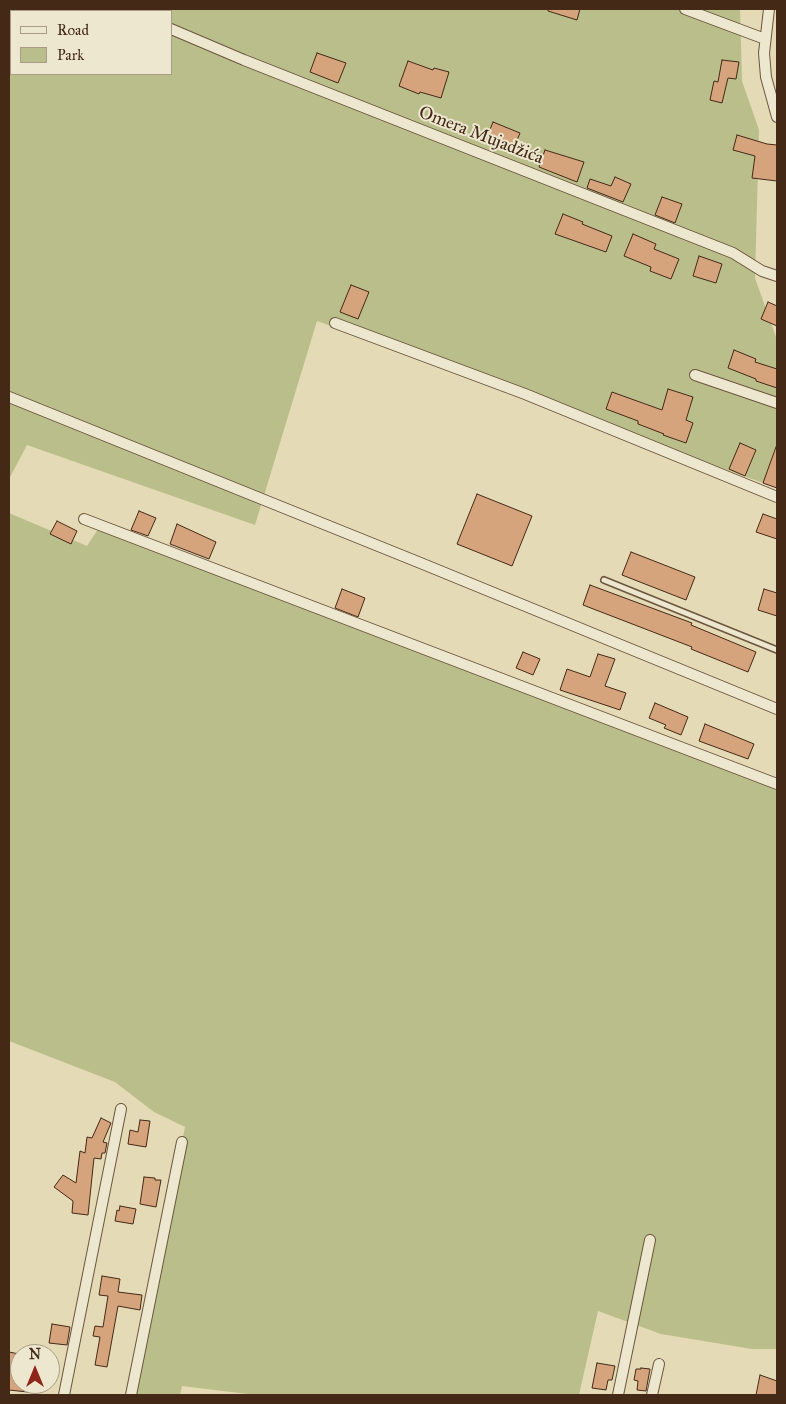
<!DOCTYPE html>
<meta charset="utf-8">
<style>
body{margin:0}
#map{position:relative;width:786px;height:1404px;overflow:hidden;background:#e4dab5;font-family:"IM FELL Great Primer",serif}
canvas{display:block}
.frame{position:absolute;inset:0;border:10px solid #442917;pointer-events:none}
.legend{position:absolute;left:10px;top:10px;width:162px;height:65px;box-sizing:border-box;background:#ede7cf;border:1px solid #a99b85;margin:0;padding:6px 9px;list-style:none;font-size:15px;color:#442917}
.legend li{display:flex;align-items:center;gap:10px;height:25px}
.legend b{width:25px;border:1px solid #a99b85}
.north{position:absolute;left:10px;top:1344px;width:50px;height:50px;box-sizing:border-box;background:#ede7cf;border:1px solid #a99b85;border-radius:50%;rotate:0deg;font-size:14px;font-weight:700;line-height:20px;text-align:center;color:#442917}
.north::after{content:'';display:block;margin:auto;width:18px;height:22px;background:#8f2418;clip-path:polygon(50% 0,100% 100%,50% 72%,0 100%)}
</style>
<div id="map">
<canvas width="786" height="1404"></canvas>
<div class="frame"></div>
<ul class="legend">
<li><b style="height:6px;background:#ede7cf"></b>Road</li>
<li><b style="height:14px;background:#babe8a"></b>Park</li>
</ul>
<div class="north">N</div>
</div>
<script>
const g = document.querySelector('canvas').getContext('2d');
g.lineJoin = 'round';
function fillPath(path, color) { g.fillStyle = color; g.fill(path, 'evenodd'); }
const toPath = rows => new Path2D(rows.map(r => 'M' + r).join(''));
function stroke(path, color, width, dash) { g.strokeStyle = color; g.lineWidth = width; g.lineCap = dash ? 'butt' : 'round'; g.setLineDash(dash || []); g.stroke(path); }
function drawText(font, color, halo, rows, align = 'center') {
  g.font = font + ' "IM FELL Great Primer",serif'; g.lineWidth = 4; g.setLineDash([]); g.textBaseline = 'middle'; g.strokeStyle = halo; g.fillStyle = color; for (const [text, x, y, turn = 0] of rows) {
    g.save(); g.translate(x, y); g.rotate((+turn || 0) * Math.PI / 180); g.textAlign = isNaN(turn) ? turn : align; if (halo) g.strokeText(text, 0, 0); g.fillText(text, 0, 0); g.restore();
  }
}
fillPath(toPath([
 [9,9,740,9,742,81,759,130,755,278,777,340,777,488,317,321,255,525,27,445,9,479],
 [11,11,171,11,171,74,11,74],
 [9,513,87,546,102,523,777,784,777,1349,752,1349,661,1334,598,1311,579,1395,256,1395,182,1386,180,1395,131,1395,185,1127,154,1112,115,1082,9,1041]
]), '#babe8a');
const building = toPath([
 [548,9,580,9,577,20,548,11,548,9],
 [317,53,346,63,338,83,310,72,317,53],
 [722,60,739,62,736,79,728,78,722,103,710,100,714,81,718,82,722,60],
 [408,61,433,70,434,68,449,72,441,98,420,92,419,94,399,86,408,61],
 [493,122,520,133,512,153,485,142,493,122],
 [737,135,767,144,777,145,777,181,752,178,755,156,733,150,737,135],
 [545,150,584,162,577,182,539,167,545,150],
 [615,177,631,184,623,202,587,188,590,179,611,186,615,177],
 [662,197,682,204,675,223,655,215,662,197],
 [563,214,583,222,582,224,612,236,606,252,555,234,563,214],
 [633,234,656,244,654,249,679,259,671,279,650,271,651,267,624,256,633,234],
 [699,256,722,264,716,283,693,276,699,256],
 [351,285,369,292,358,319,340,312,351,285],
 [768,302,777,306,777,326,761,319,768,302],
 [734,350,756,359,755,362,777,369,777,388,756,381,756,379,728,368,734,350],
 [668,389,693,397,686,420,693,423,686,443,663,435,664,434,638,424,638,421,606,409,612,392,662,410,668,389],
 [740,443,756,450,745,476,729,469,740,443],
 [776,447,777,448,777,488,763,483,776,447],
 [477,494,532,516,512,566,457,544,477,494],
 [139,511,156,518,148,536,131,530,139,511],
 [763,514,777,519,777,539,756,532,763,514],
 [57,521,77,531,71,544,50,534,57,521],
 [177,524,216,542,209,559,170,544,177,524],
 [631,552,695,577,686,600,622,575,631,552],
 [590,585,692,623,691,625,756,652,748,672,691,649,692,647,583,605,590,585],
 [342,589,365,598,358,617,335,608,342,589],
 [764,589,777,593,777,616,758,610,764,589],
 [523,652,540,659,533,675,516,668,523,652],
 [598,654,615,659,605,686,626,693,620,710,560,690,567,669,590,677,598,654],
 [655,703,688,717,681,735,664,728,666,725,649,718,655,703],
 [705,724,754,744,748,759,699,741,705,724],
 [101,1118,111,1123,103,1142,107,1143,105,1153,102,1153,101,1159,94,1158,88,1215,72,1213,73,1201,54,1187,63,1175,76,1183,80,1151,85,1153,87,1137,92,1138,101,1118],
 [140,1120,150,1121,146,1147,128,1144,130,1130,138,1132,140,1120],
 [144,1177,155,1178,155,1180,161,1180,156,1207,140,1204,144,1177],
 [120,1206,136,1209,133,1224,115,1221,117,1210,119,1211,120,1206],
 [102,1276,120,1279,118,1292,142,1295,140,1310,118,1306,107,1367,95,1365,100,1337,93,1336,95,1326,103,1327,108,1296,99,1295,102,1276],
 [52,1324,70,1327,67,1345,49,1343,52,1324],
 [9,1352,19,1354,16,1374,20,1374,20,1384,38,1384,37,1393,9,1390,9,1352],
 [597,1363,615,1366,612,1380,608,1380,606,1390,592,1388,597,1363],
 [641,1368,650,1369,646,1391,637,1390,638,1381,634,1380,636,1369,641,1369,641,1368],
 [760,1375,777,1381,777,1395,756,1395,760,1375]
]);
fillPath(building, '#d5a37c');
stroke(building, '#442917', 1);
const lane = toPath([
 [604,580,777,650]
]);
const street = toPath([
 [126,9,131,11],
 [685,9,765,39],
 [769,9,764,53,766,77,777,117],
 [171,29,244,60,733,253,762,271,777,276],
 [335,323,525,394,777,497],
 [695,375,777,403],
 [9,397,423,564,777,709],
 [84,519,777,784],
 [64,1395,121,1109],
 [131,1395,182,1142],
 [618,1395,650,1240],
 [652,1395,659,1364]
]);
stroke(lane, '#6c553e', 8);
stroke(street, '#6c553e', 12);
stroke(lane, '#ede7cf', 5);
stroke(street, '#ede7cf', 10);
drawText('18px', '#442917', '#ede7cf', [
 ["Omera Mujadžića",481,136,21]
]);
</script>
